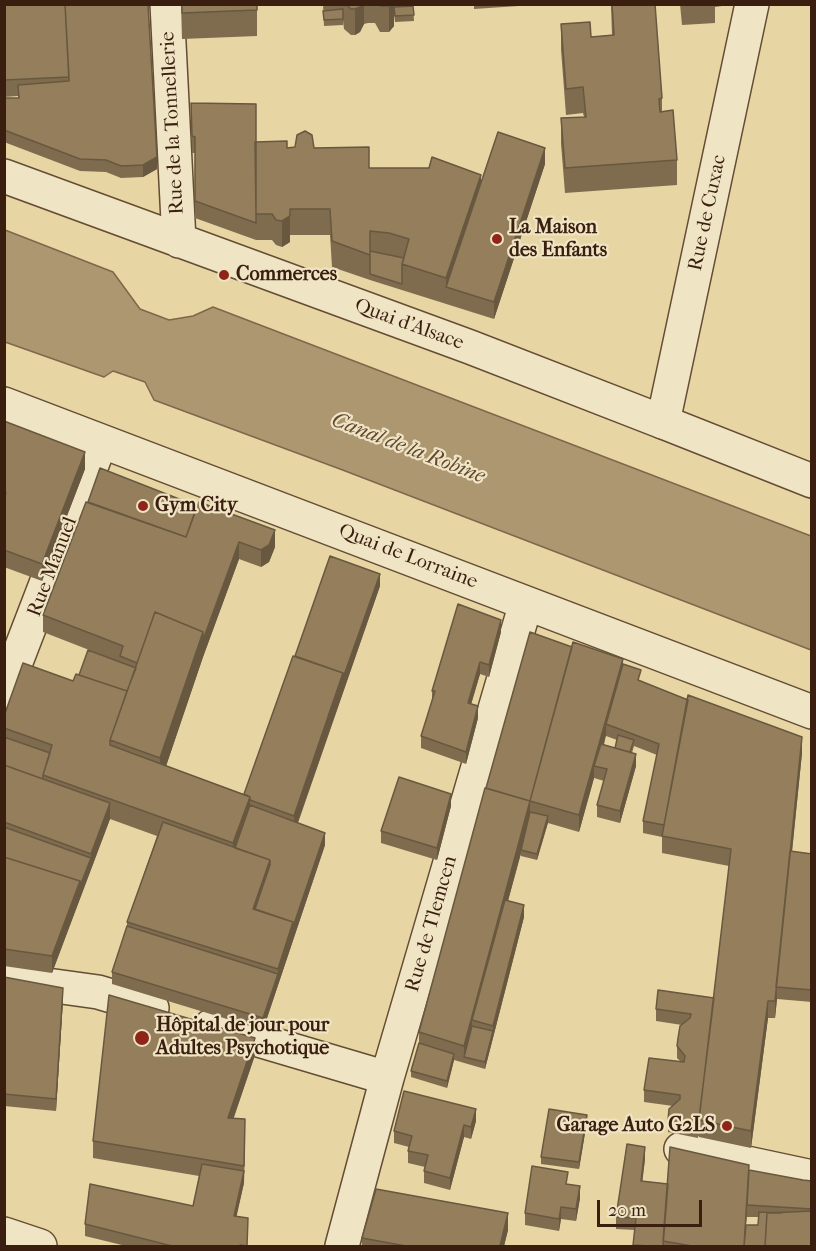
<!DOCTYPE html>
<meta charset="utf-8">
<style>
body{margin:0}
#map{position:relative;width:816px;height:1251px;overflow:hidden;background:#e7d6a4;font-family:"IM FELL French Canon",serif}
canvas{display:block}
.frame{position:absolute;inset:0;border:6px solid #3a1e0f;pointer-events:none}
.scale{position:absolute;left:597px;top:1200px;width:105px;height:27px;box-sizing:border-box;border:3px solid #3a1e0f;border-top:0;padding-left:8px;font-size:18px;line-height:21px;white-space:nowrap;color:#3a1e0f;-webkit-text-stroke:4px #efe4c4;paint-order:stroke}
</style>
<div id="map">
<canvas width="816" height="1251"></canvas>
<div class="frame"></div>
<div class="scale">20 m</div>
</div>
<script>
const g = document.querySelector('canvas').getContext('2d');
g.lineJoin = 'round';
function fillPath(path, color) { g.fillStyle = color; g.fill(path, 'evenodd'); }
const toPath = rows => new Path2D(rows.map(r => 'M' + r).join(''));
function stroke(path, color, width, dash) { g.strokeStyle = color; g.lineWidth = width; g.lineCap = dash ? 'butt' : 'round'; g.setLineDash(dash || []); g.stroke(path); }
function drawText(font, color, halo, rows, align = 'center') {
  g.font = font + ' "IM FELL French Canon",serif'; g.lineWidth = 4.5; g.setLineDash([]); g.textBaseline = 'middle'; g.strokeStyle = halo; g.fillStyle = color; for (const [text, x, y, turn = 0] of rows) {
    g.save(); g.translate(x, y); g.rotate((+turn || 0) * Math.PI / 180); g.textAlign = isNaN(turn) ? turn : align; if (halo) g.strokeText(text, 0, 0); g.fillText(text, 0, 0); g.restore();
  }
}
const water = toPath([
 [5,230,113,272,140,309,169,320,193,316,213,307,811,536,811,650,340,469,154,400,145,382,113,371,104,377,5,342,5,230]
]);
fillPath(water, '#ac9771');
stroke(water, '#7e674a', 1.5);
const minor = toPath([
 [167,4,179,241],
 [4,176,470,347,663,422],
 [4,404,812,712],
 [4,693,101,441],
 [4,979,98,992,152,1008],
 [211,1026,387,1078],
 [681,1149,812,1177],
 [4,1234,40,1246],
 [342,1246,387,1078,526,603]
]);
const tertiary = toPath([
 [752,4,663,422,812,481]
]);
stroke(minor, '#654c34', 36);
stroke(tertiary, '#654c34', 36);
stroke(minor, '#efe4c4', 33);
stroke(tertiary, '#efe4c4', 33);
fillPath(toPath([
 [4,4,157,169,143,177,121,178,106,172,80,171,4,142,4,98,18,98,18,96,4,97],
 [181,4,277,4,257,6,257,36,182,39],
 [323,4,413,4,414,21,395,22,394,13,394,26,389,32,380,32,375,23,368,23,364,24,360,32,355,35,351,35,344,29,343,21,343,25,324,26],
 [474,4,548,4,474,9],
 [611,4,662,98,662,112,677,160,677,185,565,193,561,144,561,118,584,117,583,113,566,115,561,50,561,24,591,37,612,36],
 [680,4,722,4,722,6,715,7,715,23,682,25],
 [191,103,256,142,287,148,314,148,369,168,481,183,545,164,494,319,370,280,332,267,330,235,290,235,290,242,282,247,276,245,272,240,256,240,195,218,195,153,192,153],
 [4,421,85,469,42,581,4,567],
 [86,502,275,547,269,562,261,567,239,559,203,657,166,766,244,794,295,656,380,586,298,823,325,845,263,1030,112,984,112,972,127,926,127,922,157,836,110,819,52,973,4,966,4,716,73,681,79,675,120,662,43,632,43,615],
 [501,632,489,677,480,674,471,704,478,718,466,764,421,748,421,736,432,702,432,691],
 [623,664,641,682,802,753,792,852,812,854,812,1002,777,999,775,1018,768,1018,751,1148,699,1137,699,1132,698,1138,668,1132,668,1120,673,1106,644,1102,644,1090,680,1061,677,1058,677,1046,682,1025,656,1021,656,1009,714,998,729,866,662,853,662,837,643,833,643,821,657,755,634,746,632,753,636,766,620,823,597,817,597,805,604,781,594,778,579,832,548,823,537,860,521,856,521,853,508,901,524,917,485,1069,454,1060,447,1088,411,1077,411,1071,419,1043,419,1032,486,788],
 [606,735,606,736,617,740,615,748,604,745],
 [451,806,437,860,381,843,381,831],
 [4,977,63,1000,56,1111,4,1106],
 [255,1055,233,1119,245,1136,244,1183,236,1216,247,1246,126,1246,85,1236,85,1224,193,1206,199,1176,93,1158,93,1141],
 [476,1121,471,1139,464,1137,450,1190,424,1183,424,1171,425,1167,408,1163,408,1151,409,1147,394,1143,394,1131],
 [587,1121,579,1169,541,1164,541,1157],
 [645,1159,642,1182,668,1184,749,1170,803,1180,812,1181,812,1246,633,1246,635,1230,616,1229,616,1217],
 [747,1217,759,1217,758,1225,746,1225],
 [568,1184,580,1198,576,1221,561,1219,559,1231,525,1225,525,1213],
 [508,1230,504,1246,362,1246,362,1238]
]), '#7f6c4f');
fillPath(toPath([
 [361,4,364,4,364,24,360,32,355,35,355,9],
 [390,4,394,4,394,26,389,32,389,6],
 [545,148,545,164,494,319,494,302],
 [157,157,157,169,143,177,143,165],
 [481,175,481,200,446,287,446,278],
 [290,209,290,242,282,247,282,221],
 [85,452,85,469,42,581,42,564],
 [275,530,275,547,269,562,261,567,261,550],
 [239,542,239,559,203,657,160,784,160,758,203,632],
 [380,574,380,586,294,833,294,816,343,673],
 [501,620,501,632,489,677,489,665],
 [623,659,623,676,606,724,606,735,597,767,594,766,594,778,579,832,579,815],
 [480,662,480,674,468,715,468,703],
 [478,706,478,718,466,764,466,752],
 [802,737,802,753,778,987,776,987,777,999,775,1018,775,1001],
 [636,754,636,766,620,823,620,811],
 [451,794,451,806,437,860,437,848],
 [250,797,250,817,233,852,233,843],
 [530,801,530,818,521,850,521,853,475,1021,472,1020,472,1032,464,1057,464,1046],
 [110,803,110,819,52,973,52,956,80,881,91,858,91,854],
 [548,816,548,822,537,860,537,854],
 [325,833,325,845,263,1030,263,1018,278,974,278,969,293,922],
 [270,860,270,877,257,915,253,909],
 [524,905,524,917,485,1069,485,1062,493,1032,493,1026],
 [63,988,63,1000,56,1111,56,1099],
 [768,1001,768,1018,751,1148,751,1131],
 [255,1038,255,1055,228,1135,228,1118],
 [454,1054,454,1060,447,1088,447,1081],
 [476,1109,476,1121,471,1139,471,1127],
 [587,1115,587,1121,579,1169,579,1162],
 [245,1119,244,1183,234,1228,234,1216,244,1171],
 [464,1125,464,1137,450,1190,450,1178],
 [645,1147,645,1159,641,1193,641,1181],
 [580,1186,580,1198,576,1221,576,1209],
 [561,1207,561,1219,559,1231,559,1219],
 [508,1213,508,1230,504,1246,500,1246]
]), '#685840');
const building = toPath([
 [4,4,65,4,69,77,4,80,4,4],
 [65,4,148,4,157,157,143,165,121,166,106,160,80,159,4,130,4,98,19,98,18,85,69,81,65,4],
 [182,4,257,4,257,10,182,13,182,4],
 [346,4,361,4,360,7,355,9,351,9,346,4],
 [379,4,390,4,389,6,380,6,379,4],
 [612,4,655,4,662,98,659,99,660,112,673,110,677,160,565,168,561,118,586,117,583,87,566,89,561,24,590,22,591,37,614,35,612,4],
 [413,6,414,15,395,16,394,7,413,6],
 [343,9,343,19,324,20,323,11,343,9],
 [191,103,256,104,256,223,195,201,195,137,192,136,191,103],
 [305,131,312,135,314,148,369,147,369,168,429,168,432,157,481,175,446,278,402,264,409,239,389,233,370,231,370,255,332,241,330,209,290,209,290,216,282,221,276,220,272,214,256,214,255,142,287,141,287,148,295,147,297,135,305,131],
 [498,132,545,148,494,302,446,287,498,132],
 [370,251,404,258,402,264,402,284,370,274,370,251],
 [4,421,85,452,42,564,4,550,4,497,6,493,4,493,4,421],
 [100,468,197,506,186,537,88,502,100,468],
 [86,502,186,537,199,502,275,530,269,545,261,550,239,542,203,640,203,632,155,612,137,663,120,656,123,646,43,615,86,502],
 [330,556,380,574,343,678,343,673,295,656,330,556],
 [458,604,501,620,489,665,480,662,468,703,478,706,466,752,421,736,435,691,432,691,458,604],
 [155,612,203,632,160,758,110,740,155,612],
 [530,632,572,647,530,801,486,788,530,632],
 [573,642,623,659,579,815,530,801,464,1046,419,1032,485,788,530,801,573,642],
 [88,650,136,668,127,691,79,675,88,650],
 [293,656,343,673,294,816,250,800,250,797,244,794,293,656],
 [23,663,73,681,76,674,127,691,110,740,110,745,250,797,233,843,43,775,52,745,4,728,4,716,23,663],
 [623,664,641,670,638,680,688,700,664,825,643,821,659,744,606,724,623,664],
 [688,695,802,737,775,1001,768,1001,751,1131,699,1120,731,849,662,836,688,695],
 [618,735,634,740,630,752,615,748,618,735],
 [4,737,50,753,43,775,43,779,4,765,4,737],
 [601,744,636,754,620,811,597,805,607,769,594,766,601,744],
 [4,765,110,803,91,854,4,822,4,765],
 [399,777,451,794,437,848,381,831,399,777],
 [250,805,325,833,293,927,293,922,255,909,270,865,270,860,235,848,250,805],
 [530,812,548,816,537,854,521,850,530,812],
 [163,822,270,860,253,909,293,922,278,969,127,922,163,822],
 [4,827,91,858,80,886,80,881,4,857,4,827],
 [790,851,812,854,812,990,776,987,790,851],
 [4,857,80,881,52,956,4,949,4,857],
 [505,900,524,905,493,1026,472,1020,505,900],
 [127,926,278,974,263,1018,112,972,127,926],
 [4,977,63,988,56,1099,4,1094,4,977],
 [658,990,714,998,698,1126,668,1120,669,1109,680,1099,680,1095,644,1090,649,1058,684,1062,685,1056,677,1046,678,1038,680,1026,690,1018,691,1014,656,1009,658,990],
 [109,995,255,1038,228,1118,245,1119,244,1166,93,1141,109,995],
 [472,1026,493,1031,485,1062,464,1057,472,1026],
 [419,1043,454,1054,447,1081,411,1071,419,1043],
 [404,1091,476,1109,471,1127,464,1125,450,1178,424,1171,428,1155,408,1151,412,1136,394,1131,404,1091],
 [549,1109,587,1115,579,1162,541,1157,549,1109],
 [627,1144,645,1147,641,1181,668,1184,663,1246,649,1246,633,1245,636,1218,616,1217,627,1144],
 [670,1147,749,1165,744,1246,692,1246,663,1241,670,1147],
 [202,1164,244,1171,234,1216,248,1218,247,1246,240,1245,240,1246,172,1246,85,1224,90,1184,193,1206,202,1164],
 [532,1166,568,1172,566,1184,580,1186,576,1209,561,1207,559,1219,525,1213,532,1166],
 [749,1170,803,1180,812,1181,812,1209,747,1205,749,1170],
 [376,1189,508,1213,500,1246,406,1246,362,1238,376,1189],
 [812,1211,812,1246,765,1246,767,1213,812,1211],
 [759,1212,782,1213,767,1213,765,1246,744,1246,746,1225,758,1225,759,1212]
]);
fillPath(building, '#947e5c');
stroke(building, '#685840', 1.5);
for (const [x, y, r, color] of [
 [497,239,6,"#8f2418"],
 [224,275,6,"#8f2418"],
 [143,506,6,"#8f2418"],
 [142,1038,8,"#8f2418"],
 [727,1126,6,"#8f2418"]
]) { const dot = new Path2D(); dot.arc(x, y, r, 0, 2 * Math.PI); g.fillStyle = color; g.fill(dot); stroke(dot, '#efe4c4', 2); }
drawText('20px', '#3a1e0f', '#efe4c4', [
 ["Rue de la Tonnellerie",173,123,-93],
 ["Rue de Cuxac",708,213,-78],
 ["Quai d'Alsace",409,325,20],
 ["Quai de Lorraine",408,557,21],
 ["Rue Manuel",53,567,-69],
 ["Rue de Tlemcen",432,924,-74]
]);
drawText('bold 20px', '#3a1e0f', '#efe4c4', [
 ["La Maison",509,228],
 ["des Enfants",509,251],
 ["Commerces",236,275],
 ["Gym City",155,506],
 ["Hôpital de jour pour",156,1026],
 ["Adultes Psychotique",156,1049],
 ["Garage Auto G2LS",715,1126,"right"]
], 'left');
drawText('italic 21px', '#624831', '#efe4c4', [
 ["Canal de la Robine",408,449,21]
]);
</script>
